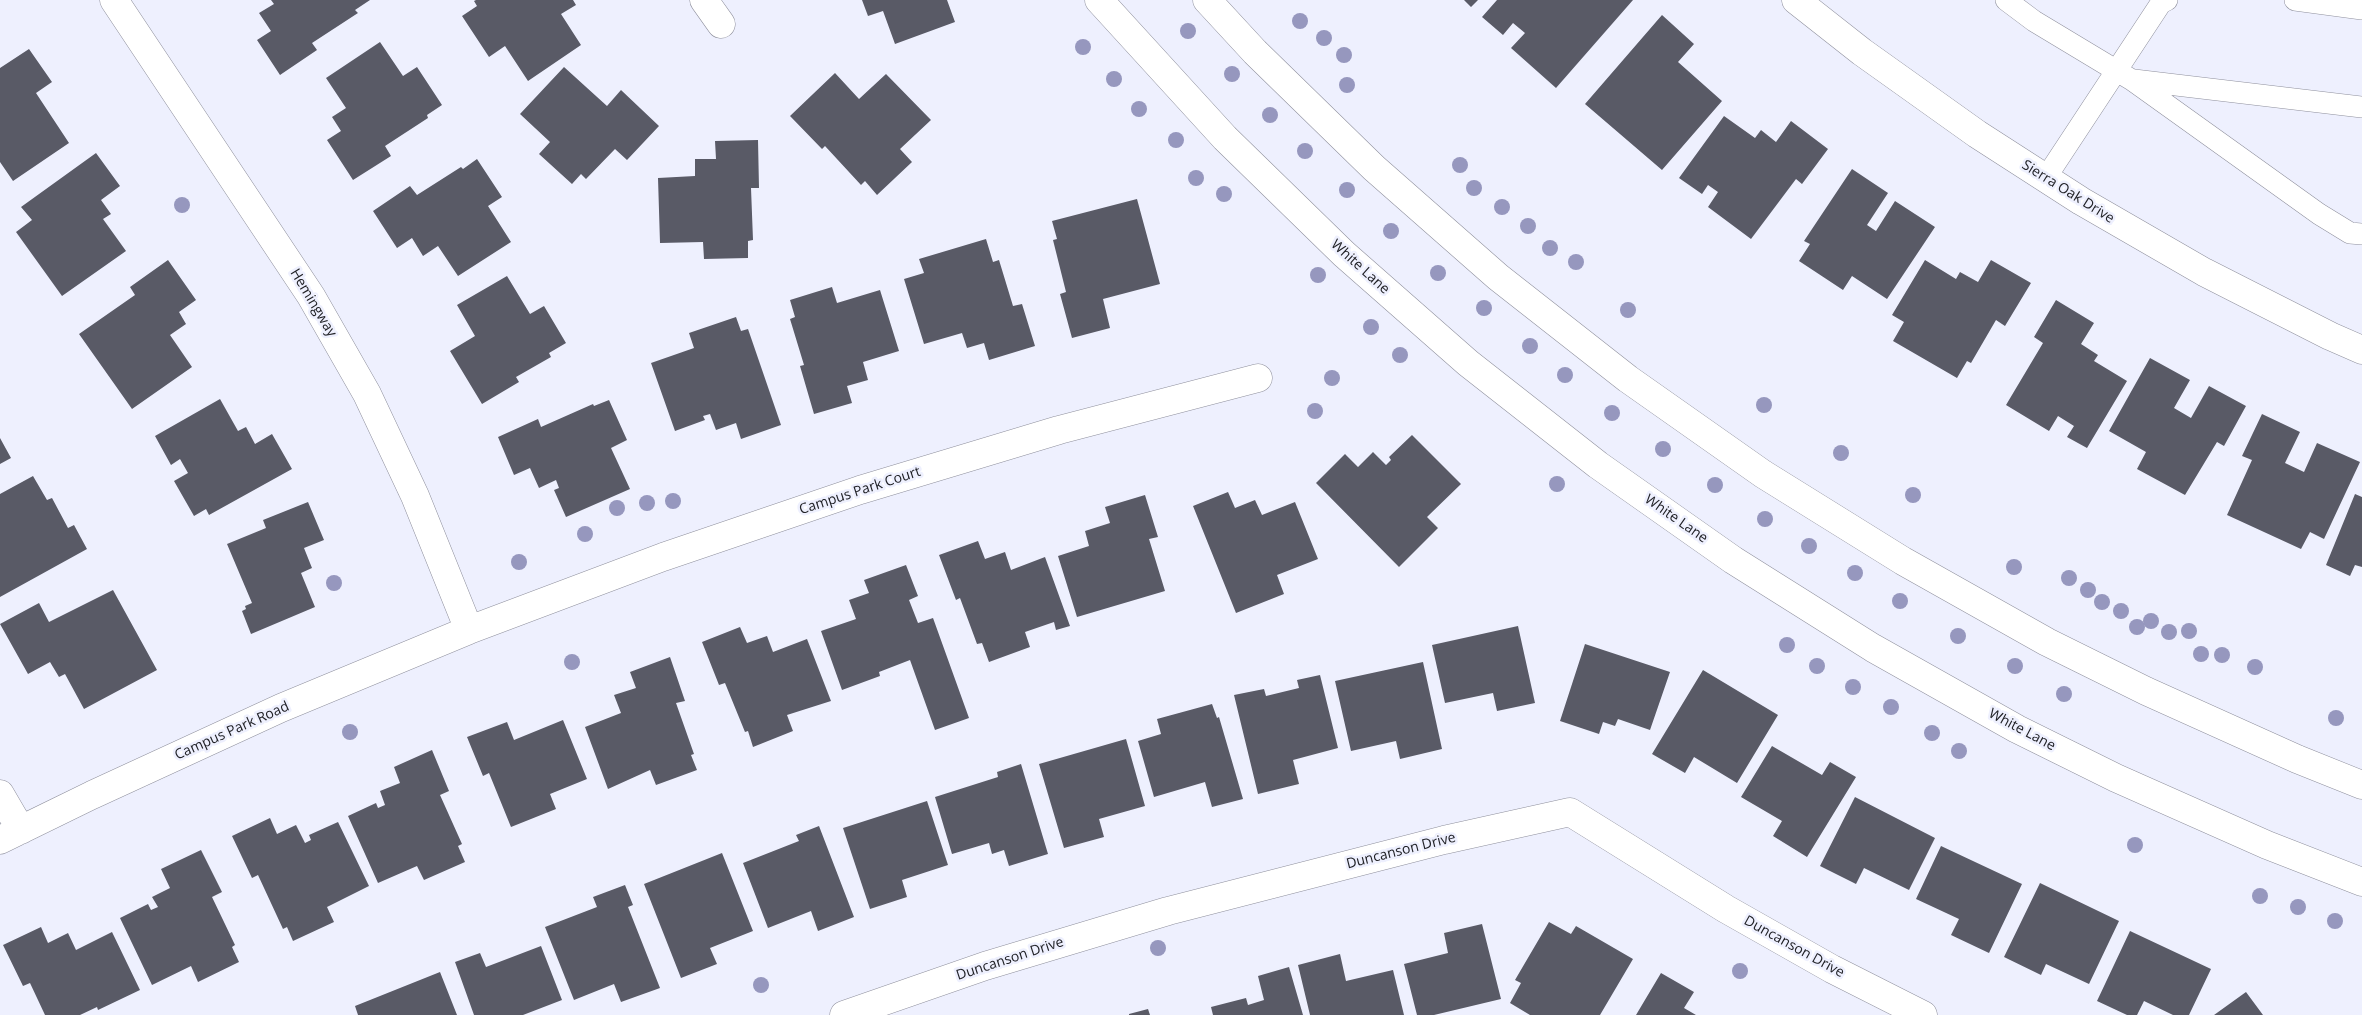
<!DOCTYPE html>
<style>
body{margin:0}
canvas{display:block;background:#eef0fe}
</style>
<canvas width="2362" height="1015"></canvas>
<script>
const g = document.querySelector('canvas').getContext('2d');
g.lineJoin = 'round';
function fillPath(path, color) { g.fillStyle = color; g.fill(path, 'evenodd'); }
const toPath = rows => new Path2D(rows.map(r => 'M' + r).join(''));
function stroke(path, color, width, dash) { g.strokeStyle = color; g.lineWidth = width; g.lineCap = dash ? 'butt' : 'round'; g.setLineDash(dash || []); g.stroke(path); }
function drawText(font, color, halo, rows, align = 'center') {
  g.font = font + ' "Open Sans",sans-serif'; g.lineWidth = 5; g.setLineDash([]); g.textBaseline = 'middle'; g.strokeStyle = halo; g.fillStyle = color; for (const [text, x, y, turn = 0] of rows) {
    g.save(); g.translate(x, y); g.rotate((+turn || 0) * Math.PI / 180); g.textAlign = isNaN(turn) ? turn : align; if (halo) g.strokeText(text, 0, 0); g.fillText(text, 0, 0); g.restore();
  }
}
fillPath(toPath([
 [271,0,370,0,355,10,358,13,312,43,317,50,280,75,257,40,271,31,259,13,274,4],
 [476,0,573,0,576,5,561,14,581,45,528,81,505,46,489,57,462,16,477,6,474,1],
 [862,0,947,0,955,22,895,44,883,11,868,16],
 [1464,0,1478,0,1471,7],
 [1497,0,1633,0,1556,88,1511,48,1525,33,1513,23,1503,35,1482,17],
 [1662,15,1694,44,1678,62,1722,101,1662,170,1585,104],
 [380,42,403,76,417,67,442,105,427,115,428,118,385,146,391,156,353,180,327,140,341,131,332,117,346,108,326,78],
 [29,49,52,82,36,93,69,143,13,181,0,162,0,68],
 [564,67,607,106,621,90,659,126,627,160,615,149,586,179,581,174,572,184,539,154,550,142,520,114],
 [835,73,859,99,886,74,931,120,900,149,912,162,877,195,865,181,861,185,825,146,822,149,790,116],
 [1724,116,1755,138,1761,130,1776,142,1791,121,1828,149,1802,184,1796,179,1751,239,1708,207,1718,192,1708,185,1702,194,1679,178],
 [758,140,759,188,751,188,753,240,748,241,748,258,704,259,703,242,660,243,658,178,695,176,695,159,716,159,715,141],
 [96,153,120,186,101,200,111,214,103,219,126,251,62,296,16,232,32,220,21,207],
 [477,159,502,197,488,206,511,242,458,276,438,246,423,256,412,238,397,248,373,211,410,186,417,195,461,167,463,169],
 [1852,169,1888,193,1867,225,1876,231,1895,201,1935,227,1887,299,1852,276,1843,290,1799,261,1810,244,1804,241],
 [1137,199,1160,284,1103,299,1110,328,1072,338,1060,294,1066,292,1053,240,1057,239,1052,221],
 [986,239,993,262,999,260,1013,306,1022,304,1035,346,989,360,984,343,967,348,962,333,924,344,904,279,924,273,919,259],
 [168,260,196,300,179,312,186,324,170,335,192,367,132,409,79,334,135,295,130,287],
 [1925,260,1956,279,1960,272,1978,282,1991,260,2031,283,2005,326,1996,320,1971,363,1967,361,1957,378,1893,341,1904,322,1892,315],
 [507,276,530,314,544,306,566,343,549,353,551,357,516,377,519,382,482,404,450,351,475,336,457,305],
 [832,287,837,303,880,290,899,351,863,362,868,380,847,386,852,403,814,414,800,366,804,365,790,319,795,317,790,300],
 [2056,300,2094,323,2081,344,2098,355,2094,361,2127,381,2087,448,2067,437,2074,426,2058,416,2049,431,2006,405,2043,343,2034,337],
 [736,317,741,331,748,329,781,425,741,439,736,423,716,430,710,414,703,416,705,420,675,431,651,363,694,348,689,333],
 [2150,358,2190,380,2174,408,2191,418,2209,386,2246,406,2224,446,2217,442,2185,495,2137,469,2146,452,2109,431],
 [220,399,238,431,246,427,255,444,272,434,292,469,209,515,206,509,194,516,174,481,188,473,180,459,171,465,155,436],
 [609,400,627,440,611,448,630,489,566,517,554,490,559,488,556,480,539,488,530,468,514,475,498,437,538,419,541,427,593,404,594,406],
 [2262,414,2300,432,2285,463,2304,472,2317,443,2360,462,2324,539,2310,532,2301,549,2227,515,2252,460,2242,456],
 [1412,435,1461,484,1427,517,1438,528,1399,567,1316,483,1345,454,1358,467,1373,452,1386,465,1391,460,1389,457],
 [0,438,11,458,0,464],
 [33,476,47,500,52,498,68,528,74,525,87,549,0,597,0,494],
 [1228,492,1235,508,1255,500,1262,515,1295,502,1318,559,1277,575,1284,594,1236,613,1193,506],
 [2355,494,2362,497,2362,567,2355,565,2350,576,2326,565],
 [1145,495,1158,537,1149,539,1165,591,1077,617,1058,556,1089,546,1085,531,1110,523,1105,507],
 [308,502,324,540,304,548,312,568,301,573,315,607,251,634,242,611,246,609,245,606,252,603,227,544,266,528,263,520],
 [978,541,985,559,1005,552,1011,570,1045,557,1070,626,1056,630,1054,622,1025,632,1030,647,989,662,982,643,977,644,960,598,956,600,939,555],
 [906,565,918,596,909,600,918,623,933,618,969,718,935,730,910,660,879,672,880,676,842,690,821,631,856,619,849,600,869,593,864,580],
 [113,590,157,670,84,709,65,674,59,677,50,662,28,674,0,624,39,603,49,622],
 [1518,626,1535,703,1497,711,1493,693,1445,703,1432,645],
 [740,627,747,643,767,636,773,652,807,639,831,701,787,715,793,731,753,747,748,731,745,732,725,683,719,685,702,642],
 [1585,644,1670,672,1650,730,1618,719,1615,726,1603,722,1599,734,1560,721],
 [670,657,685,701,676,703,694,754,691,755,697,770,656,785,650,770,608,789,585,727,621,713,614,695,636,688,630,672],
 [1423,662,1442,749,1400,759,1396,741,1351,751,1335,681],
 [1703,670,1778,715,1737,783,1694,757,1685,773,1652,754],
 [1320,675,1338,748,1293,760,1299,784,1258,794,1234,695,1264,689,1266,696,1299,688,1297,680],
 [1212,704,1217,718,1219,717,1243,799,1212,807,1205,782,1154,797,1138,741,1161,734,1157,719],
 [563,720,587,779,550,794,556,809,511,827,489,773,483,776,467,737,507,722,514,740],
 [1126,739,1145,806,1099,819,1104,837,1064,848,1039,764],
 [1772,746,1822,775,1830,762,1856,777,1807,857,1773,836,1782,821,1741,797],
 [432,750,449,791,440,795,462,844,458,846,465,862,424,880,417,866,378,883,348,816,376,803,378,808,385,805,380,791,400,783,394,767],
 [1021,764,1048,854,1009,866,1004,850,992,854,989,843,952,854,935,797,998,777,997,772],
 [1855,797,1935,838,1909,890,1864,868,1856,884,1820,866],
 [927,801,948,865,902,880,907,897,870,909,843,828],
 [270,818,277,834,296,825,305,843,311,840,309,835,338,822,369,886,327,907,334,922,293,941,287,927,283,929,258,875,252,878,232,836],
 [819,826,854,917,818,931,811,911,768,928,743,863,799,841,796,835],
 [1941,846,2022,884,1989,953,1951,935,1959,919,1916,899],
 [201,850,222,892,212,897,235,945,232,947,239,962,198,982,191,966,152,985,120,918,148,904,151,910,158,907,152,897,170,888,161,869],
 [722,853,753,931,710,948,717,964,681,978,644,884],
 [2040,883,2119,921,2089,984,2046,964,2041,975,2004,957],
 [625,885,633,905,628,907,660,988,621,1002,614,984,574,1000,545,927,597,907,593,897],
 [1549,922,1571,934,1576,926,1633,959,1600,1015,1530,1015,1510,1003,1521,983,1515,980],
 [1482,924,1501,999,1434,1015,1417,1015,1404,964,1448,953,1444,933],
 [41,927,48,943,68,933,76,950,112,932,140,990,98,1010,97,1007,80,1015,45,1015,30,983,23,986,3,945],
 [2130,931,2211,969,2189,1015,2173,1015,2144,1001,2137,1015,2127,1015,2097,1001],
 [541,946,562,1000,523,1015,474,1015,455,962,480,953,486,967],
 [1340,954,1346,981,1393,970,1404,1015,1310,1015,1298,965],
 [1289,967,1303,1015,1213,1015,1211,1007,1246,998,1248,1005,1264,1000,1258,976],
 [440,972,457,1015,358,1015,355,1006],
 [1661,973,1694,992,1684,1008,1696,1015,1636,1015],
 [2246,992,2263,1015,2214,1015],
 [1148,1009,1150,1015,1129,1015,1129,1014]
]), '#595a66');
const lane = toPath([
 [2006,0,2034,21,2132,80,2319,214,2350,233,2362,234],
 [2295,0,2362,9],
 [2134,80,2362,107],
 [2045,179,2161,3,2167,0]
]);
const street = toPath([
 [114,0,311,296,367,394,415,496,469,630],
 [704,0,721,24],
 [1796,0,1862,52,1977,134,2081,201,2204,272,2330,336,2362,350],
 [0,794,21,830],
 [0,840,92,795,281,708,469,630,663,557,860,490,1059,430,1258,378],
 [844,1015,985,966,1168,911,1444,840,1570,812,1726,909,1832,969,1923,1015]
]);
const secondary = toPath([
 [1099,0,1225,138,1344,254,1468,363,1598,465,1733,560,1873,648,2017,729,2116,778,2267,845,2362,882],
 [1207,0,1255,52,1374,168,1498,277,1628,379,1763,474,1903,561,2047,642,2146,691,2297,759,2362,785]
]);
stroke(lane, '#8f909d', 22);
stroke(street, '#8f909d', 29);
stroke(secondary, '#8f909d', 29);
stroke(lane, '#fff', 21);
stroke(street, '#fff', 28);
stroke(secondary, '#fff', 28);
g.fillStyle = '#9697be';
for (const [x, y] of [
 [1300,21],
 [1188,31],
 [1324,38],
 [1083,47],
 [1344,55],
 [1232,74],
 [1114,79],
 [1347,85],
 [1139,109],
 [1270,115],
 [1176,140],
 [1305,151],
 [1460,165],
 [1196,178],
 [1474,188],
 [1347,190],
 [1224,194],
 [182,205],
 [1502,207],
 [1528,226],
 [1391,231],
 [1550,248],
 [1576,262],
 [1438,273],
 [1318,275],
 [1484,308],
 [1628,310],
 [1371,327],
 [1530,346],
 [1400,355],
 [1565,375],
 [1332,378],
 [1764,405],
 [1315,411],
 [1612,413],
 [1663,449],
 [1841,453],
 [1557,484],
 [1715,485],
 [1913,495],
 [673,501],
 [647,503],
 [617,508],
 [1765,519],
 [585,534],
 [1809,546],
 [519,562],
 [2014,567],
 [1855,573],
 [2069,578],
 [334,583],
 [2088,590],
 [1900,601],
 [2102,602],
 [2121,611],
 [2151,621],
 [2137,627],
 [2189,631],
 [2169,632],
 [1958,636],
 [1787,645],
 [2201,654],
 [2222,655],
 [572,662],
 [1817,666],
 [2015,666],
 [2255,667],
 [1853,687],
 [2064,694],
 [1891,707],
 [2336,718],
 [350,732],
 [1932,733],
 [1959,751],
 [2135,845],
 [2260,896],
 [2298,907],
 [2335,921],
 [1158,948],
 [1740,971],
 [761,985]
]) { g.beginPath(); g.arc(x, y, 8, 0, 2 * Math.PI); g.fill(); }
drawText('14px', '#202126', '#eef0fe', [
 ["Sierra Oak Drive",2068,192,32],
 ["White Lane",1360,267,42],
 ["Hemingway",313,303,59],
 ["Campus Park Court",860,491,-18],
 ["White Lane",1676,519,35],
 ["White Lane",2022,730,28],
 ["Campus Park Road",232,731,-24],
 ["Duncanson Drive",1401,851,-14],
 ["Duncanson Drive",1794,947,29],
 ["Duncanson Drive",1010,959,-18]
]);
</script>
